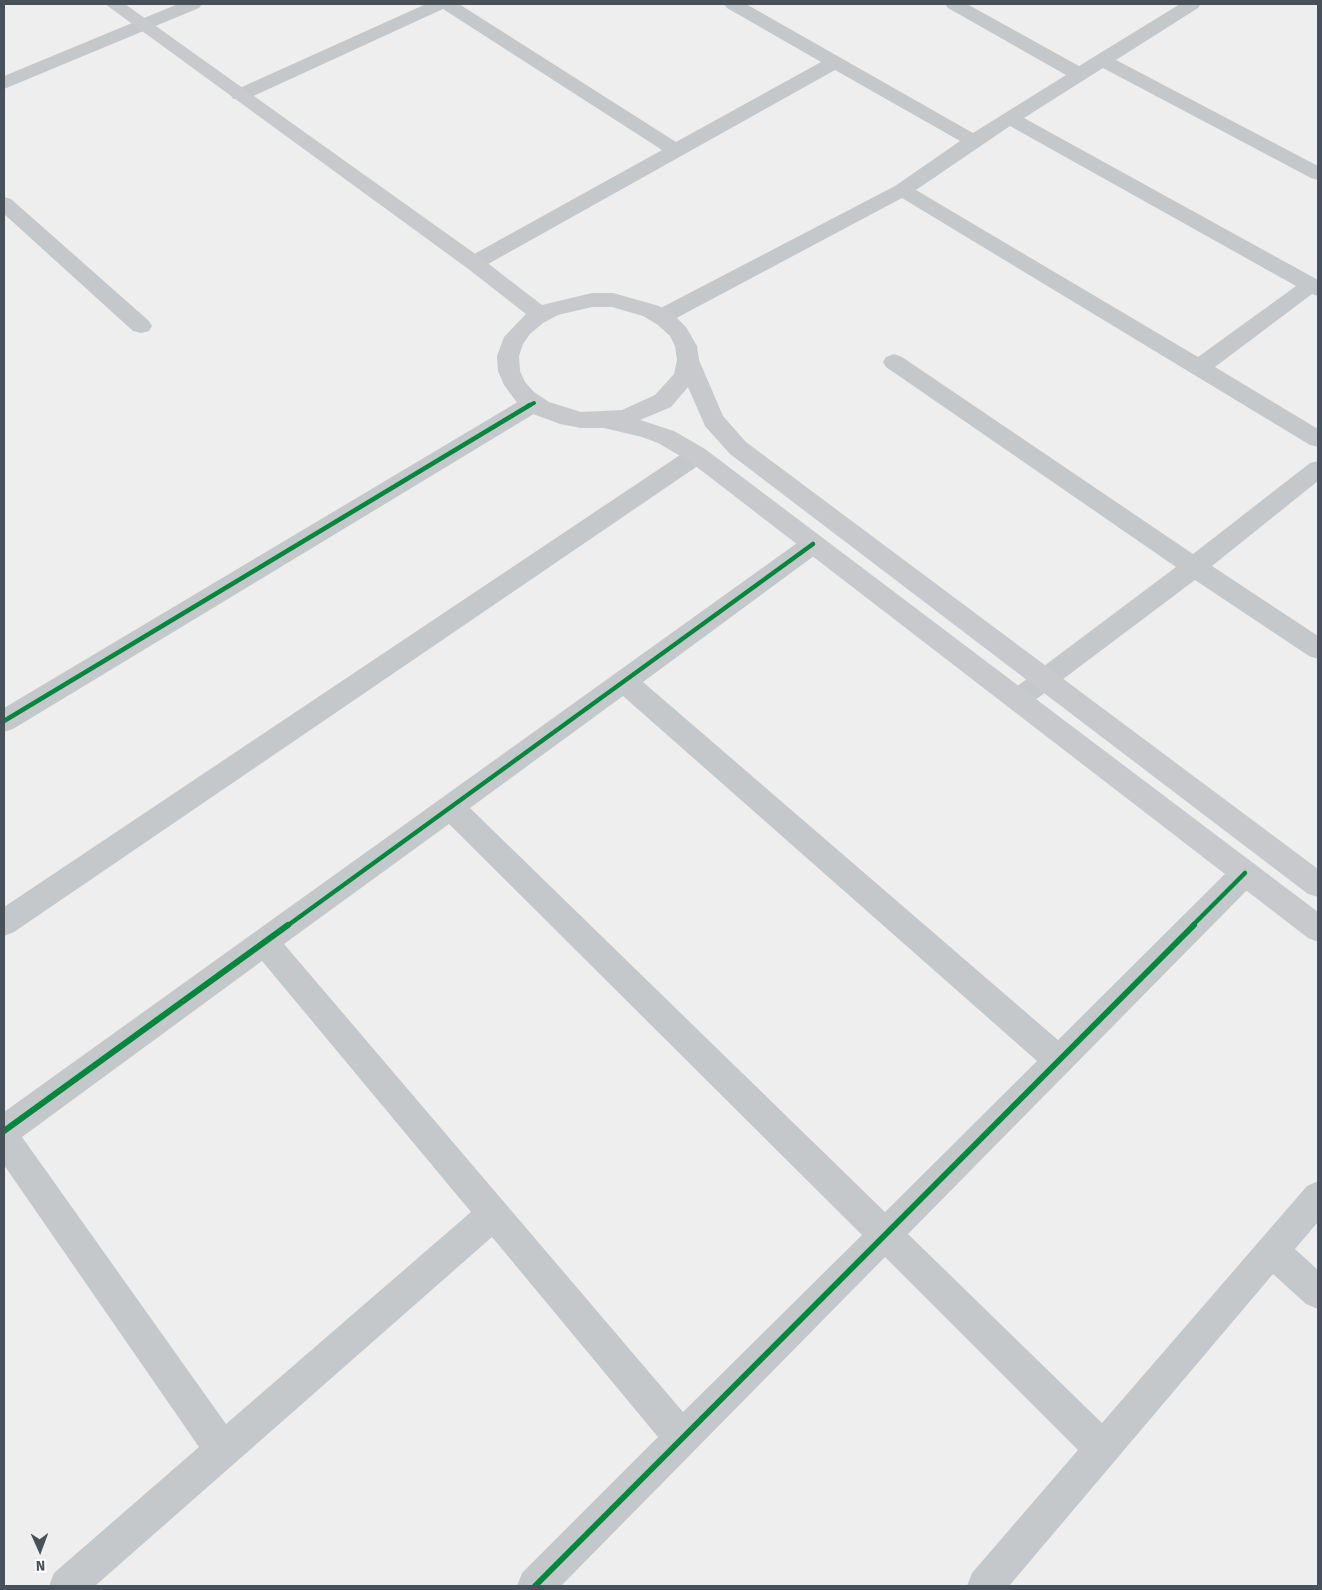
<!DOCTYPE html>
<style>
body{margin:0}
#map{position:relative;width:1322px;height:1590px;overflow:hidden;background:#eee;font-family:"Fira Sans",sans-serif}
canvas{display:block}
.frame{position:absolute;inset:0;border:5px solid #465159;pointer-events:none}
.north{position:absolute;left:15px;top:1525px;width:50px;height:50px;-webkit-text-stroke:4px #fff;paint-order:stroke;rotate:178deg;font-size:14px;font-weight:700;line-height:20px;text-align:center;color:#465159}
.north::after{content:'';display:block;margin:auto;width:18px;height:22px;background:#465159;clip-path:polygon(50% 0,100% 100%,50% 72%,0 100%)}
</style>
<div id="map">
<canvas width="1322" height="1590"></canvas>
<div class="frame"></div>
<div class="north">N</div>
</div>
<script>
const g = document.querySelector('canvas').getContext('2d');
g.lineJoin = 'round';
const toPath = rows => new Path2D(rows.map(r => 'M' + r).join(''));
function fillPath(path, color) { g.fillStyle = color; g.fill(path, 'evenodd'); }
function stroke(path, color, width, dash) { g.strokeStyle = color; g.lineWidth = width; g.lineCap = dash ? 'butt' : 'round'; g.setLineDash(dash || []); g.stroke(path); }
fillPath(toPath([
 [178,4,202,4,199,8,4,89,4,76,178,4],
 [426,4,459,4,676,142,821,62,727,8,724,4,746,4,973,133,1066,75,948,8,945,4,967,4,1079,66,1180,4,1201,4,1198,8,1116,60,1318,166,1318,180,1311,178,1103,68,1024,118,1318,280,1318,296,1312,294,1215,367,1318,429,1318,447,1310,445,902,198,669,322,661,324,653,322,650,317,653,312,895,186,960,141,835,70,481,268,474,270,467,268,464,263,467,258,662,150,443,9,247,99,233,99,231,95,233,91,426,4],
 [1010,126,1296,286,1198,357,916,190,1010,126],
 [4,197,11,199,149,321,152,326,149,331,141,333,133,331,4,214,4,197],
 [894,354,902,357,1193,554,1310,463,1318,461,1318,481,1212,566,1318,636,1318,659,1309,656,1195,580,1026,707,1017,711,1008,707,1004,700,1008,693,1176,567,886,367,883,362,886,357,894,354],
 [534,395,542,397,545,403,542,409,13,729,4,732,4,708,526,397,534,395],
 [697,447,705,449,709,455,705,461,14,932,4,936,4,907,689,449,697,447],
 [813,535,822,538,825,544,822,550,643,682,1058,1040,1235,864,1245,861,1255,864,1259,873,1255,882,908,1234,1102,1423,1307,1186,1318,1181,1318,1222,1295,1249,1318,1270,1318,1309,1306,1304,1273,1274,1009,1586,967,1586,972,1573,1078,1450,885,1257,561,1586,517,1586,522,1573,658,1437,492,1237,95,1586,49,1586,54,1573,199,1447,4,1165,4,1112,804,538,813,535],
 [623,696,1037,1061,885,1212,470,808,623,696],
 [449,824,862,1235,683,1412,284,944,449,824],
 [262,961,471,1212,226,1424,22,1137,262,961]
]), '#c5c8ca');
fillPath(toPath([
 [105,4,125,4,481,258,542,305,592,293,613,293,659,306,674,315,686,327,697,346,699,360,723,416,746,442,1318,869,1318,897,1308,894,730,454,705,426,688,387,671,407,640,420,674,431,705,449,1318,912,1318,942,1308,938,689,461,658,443,642,437,604,428,581,428,560,424,533,414,518,404,504,385,498,371,497,356,504,337,526,314,467,268,105,4],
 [592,307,612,307,643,316,658,325,670,336,675,346,677,360,674,374,655,395,622,410,581,412,549,402,534,392,525,382,520,371,519,356,523,344,530,334,543,323,558,315,592,307]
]), '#c7c9cc');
stroke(toPath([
 [528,406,534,403]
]), '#00873e', 4);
stroke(toPath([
 [4,721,530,405],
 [287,926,813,544],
 [1192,926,1245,873]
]), '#00873e', 4.5);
stroke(toPath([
 [4,1131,288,925],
 [535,1586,1194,925]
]), '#00873e', 6);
</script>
